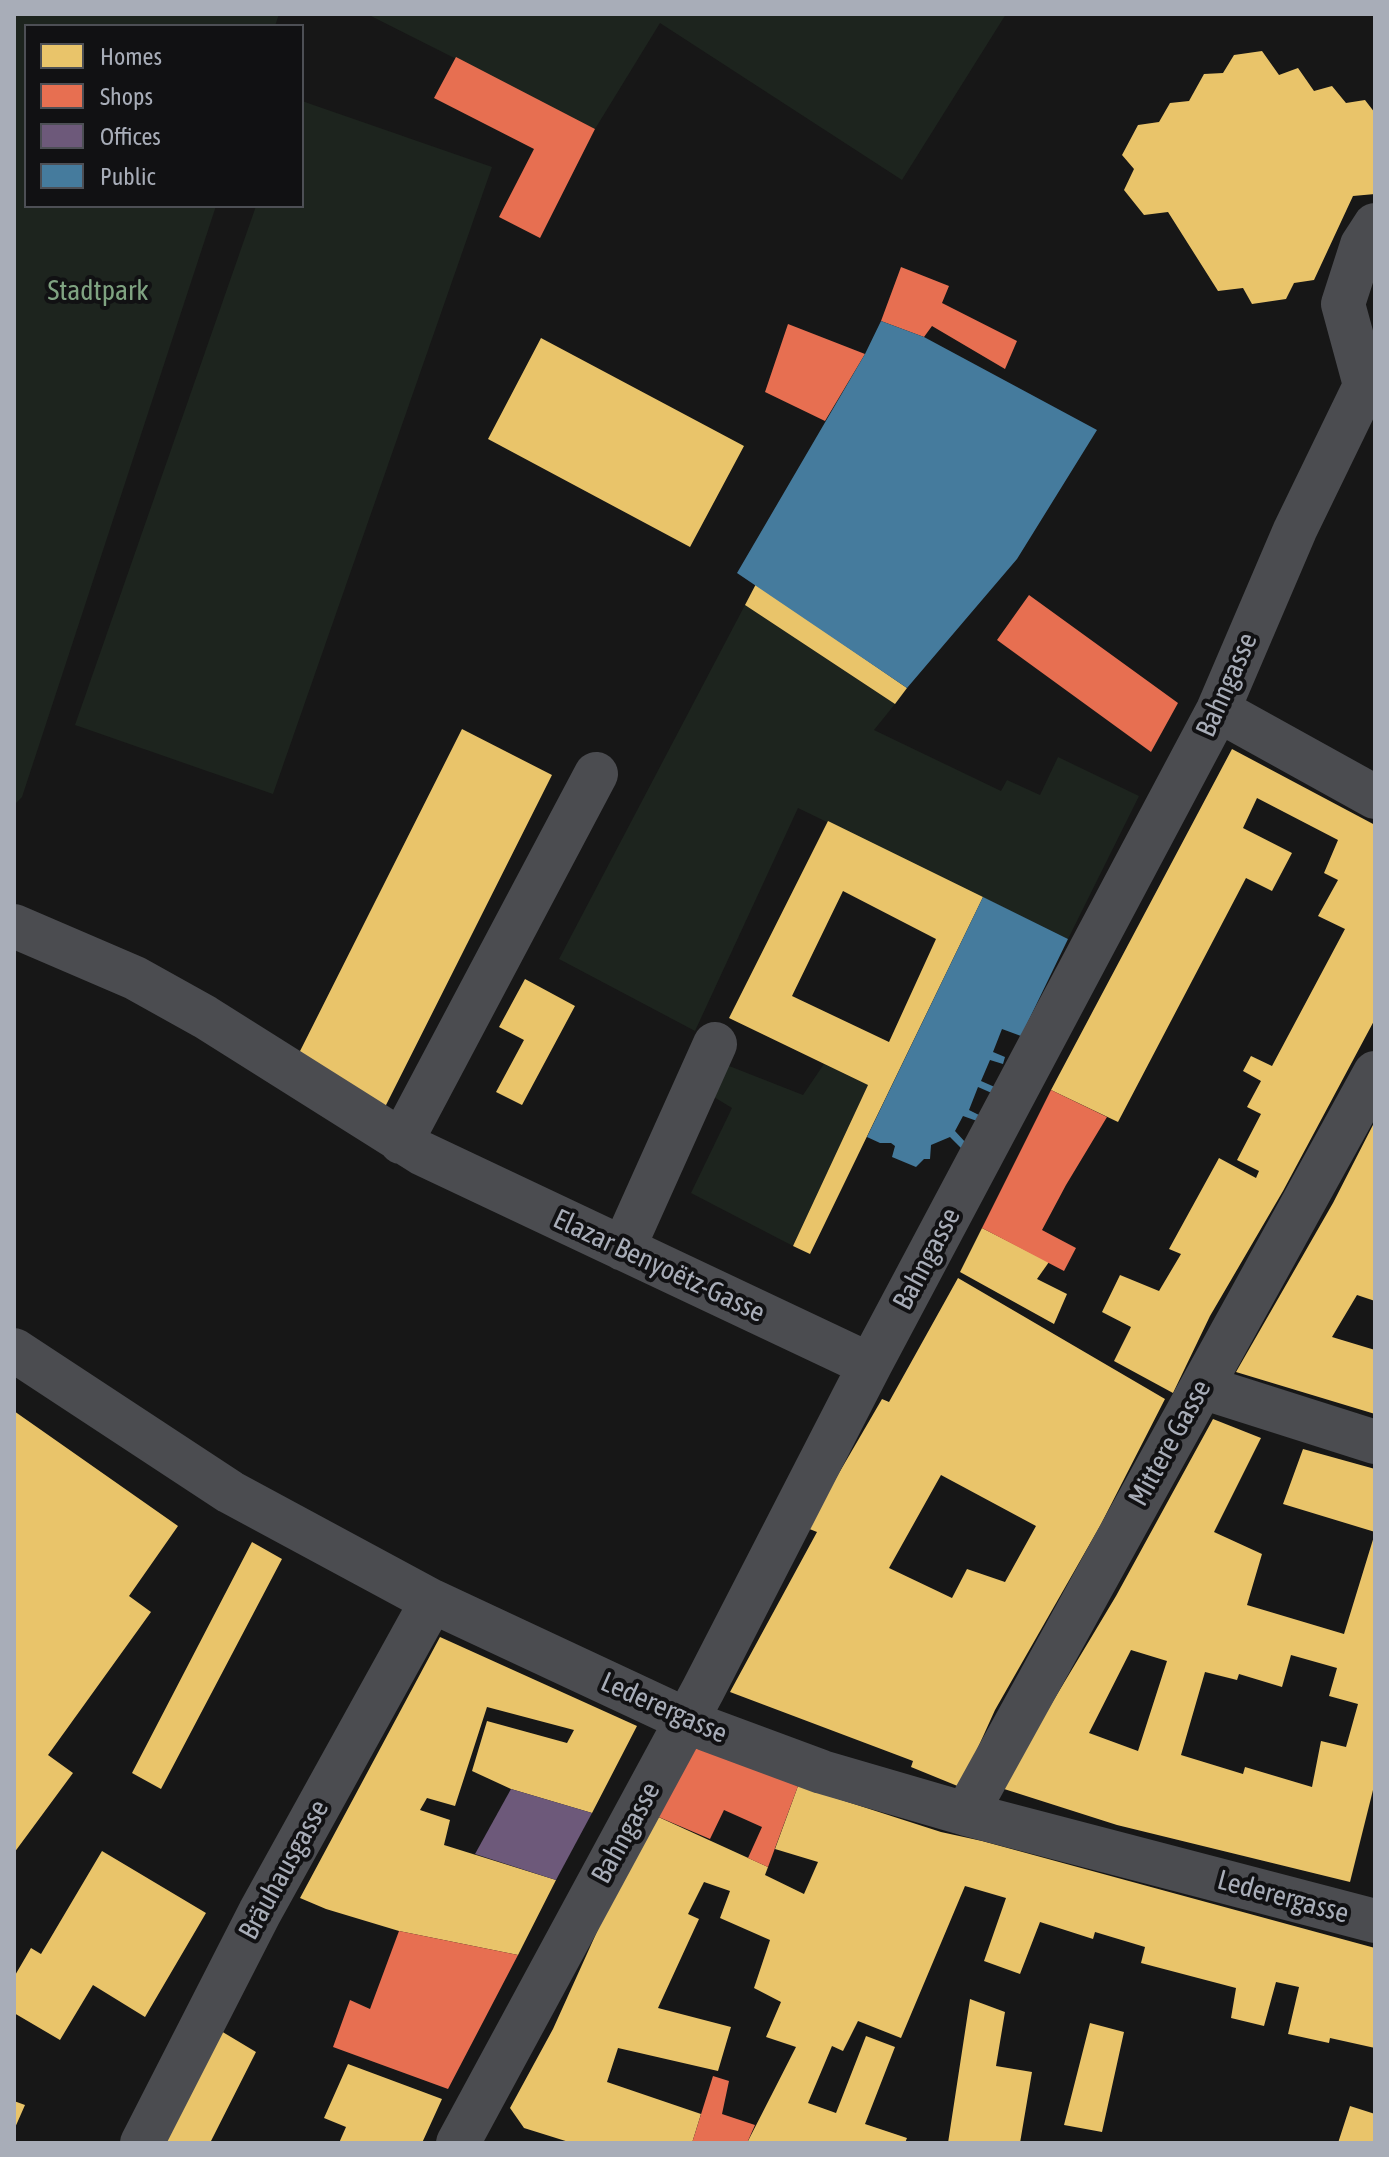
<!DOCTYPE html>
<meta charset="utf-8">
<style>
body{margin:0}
#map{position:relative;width:1389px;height:2157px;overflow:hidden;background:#171717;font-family:"Asap Condensed",sans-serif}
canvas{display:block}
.frame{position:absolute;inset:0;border:16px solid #a8adb8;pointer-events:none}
.legend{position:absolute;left:24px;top:24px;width:280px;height:184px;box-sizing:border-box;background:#111113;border:2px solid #4d4f55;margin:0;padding:10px 14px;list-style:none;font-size:24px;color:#a8adb8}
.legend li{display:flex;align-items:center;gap:16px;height:40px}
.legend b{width:40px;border:2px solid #4d4f55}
</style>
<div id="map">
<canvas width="1389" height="2157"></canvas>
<div class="frame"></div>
<ul class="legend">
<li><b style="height:22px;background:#e9c46a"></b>Homes</li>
<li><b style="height:22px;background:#e76f51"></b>Shops</li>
<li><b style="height:22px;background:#6d597a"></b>Offices</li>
<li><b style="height:22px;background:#457b9d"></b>Public</li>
</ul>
</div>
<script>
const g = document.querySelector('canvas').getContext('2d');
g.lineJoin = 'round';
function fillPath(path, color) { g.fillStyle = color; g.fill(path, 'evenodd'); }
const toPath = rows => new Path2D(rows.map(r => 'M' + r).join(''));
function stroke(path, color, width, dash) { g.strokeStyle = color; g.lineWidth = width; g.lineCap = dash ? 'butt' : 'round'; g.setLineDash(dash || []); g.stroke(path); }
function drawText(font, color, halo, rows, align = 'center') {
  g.font = font + ' "Asap Condensed",sans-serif'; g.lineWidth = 8; g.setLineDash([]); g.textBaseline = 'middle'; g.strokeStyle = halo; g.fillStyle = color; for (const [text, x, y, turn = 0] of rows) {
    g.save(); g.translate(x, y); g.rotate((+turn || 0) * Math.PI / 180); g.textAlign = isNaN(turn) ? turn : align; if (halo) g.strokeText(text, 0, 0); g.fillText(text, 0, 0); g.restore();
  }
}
fillPath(toPath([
 [14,14,279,14,275,26,26,26,26,206,216,206,22,797,14,805],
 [367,14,1006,14,902,180,660,23,595,129],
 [302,101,492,167,273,794,75,725,256,206,302,206],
 [745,605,895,704,874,730,1001,791,1007,780,1040,795,1058,757,1139,796,1068,939,798,808,695,1031,559,959],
 [719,1062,803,1095,824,1064,868,1085,793,1246,691,1193,732,1108,704,1091]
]), '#1d241e');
fillPath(toPath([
 [1262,51,1279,75,1298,68,1314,91,1332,86,1346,103,1365,100,1375,113,1375,194,1353,196,1314,280,1294,283,1286,299,1252,304,1243,288,1218,291,1168,212,1144,215,1124,190,1134,169,1122,155,1138,125,1159,122,1170,103,1189,101,1204,74,1223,73,1234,55],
 [541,338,744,446,690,547,488,439],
 [756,584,907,688,895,704,745,605],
 [462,729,552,775,382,1113,292,1067],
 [1232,749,1375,825,1375,1019,1283,1191,1210,1316,1173,1393,1114,1361,1131,1327,1102,1312,1120,1275,1159,1291,1181,1254,1169,1249,1219,1158,1256,1178,1259,1171,1237,1160,1261,1114,1247,1107,1261,1081,1243,1071,1251,1056,1272,1066,1345,929,1318,916,1338,880,1324,873,1338,840,1257,798,1243,828,1292,853,1272,891,1246,878,1118,1122,1051,1090],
 [828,821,983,897,810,1254,793,1246,868,1085,729,1018],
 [843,891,936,939,889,1042,792,996],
 [525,979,575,1006,522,1105,496,1092,524,1040,499,1027],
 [1375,1121,1375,1301,1357,1295,1332,1337,1375,1350,1375,1414,1236,1372,1333,1203],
 [982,1228,1049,1262,1037,1279,1067,1294,1054,1324,960,1272],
 [958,1278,1165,1399,1100,1526,995,1710,960,1787,911,1767,913,1761,730,1692,817,1532,807,1528,882,1399,889,1402],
 [941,1475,1036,1526,1005,1582,967,1569,952,1598,889,1568],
 [14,1411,178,1526,129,1596,151,1612,48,1755,73,1773,14,1853],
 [1213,1419,1261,1438,1214,1532,1262,1554,1247,1605,1344,1634,1375,1533,1375,1782,1350,1882,1117,1825,1001,1788,1116,1596],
 [1131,1650,1167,1661,1138,1751,1089,1733],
 [1291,1655,1337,1668,1329,1696,1358,1704,1346,1747,1321,1741,1312,1787,1245,1767,1243,1774,1181,1755,1205,1672,1237,1680,1239,1674,1282,1687],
 [1303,1449,1375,1469,1375,1532,1283,1504],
 [252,1542,282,1559,161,1789,132,1773],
 [440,1637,637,1726,592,1813,511,1789,472,1771,487,1721,567,1743,574,1730,487,1707,455,1806,427,1798,420,1810,450,1820,444,1845,556,1880,518,1955,399,1931,326,1909,300,1898],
 [798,1786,941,1832,982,1841,1375,1948,1375,2048,1330,2038,1329,2043,1288,2034,1299,1987,1276,1982,1264,2026,1231,2018,1236,1988,1141,1963,1145,1947,1095,1932,1093,1939,1040,1922,1020,1974,984,1961,1006,1898,965,1886,901,2038,858,2021,843,2051,832,2046,808,2103,836,2113,866,2036,895,2047,865,2124,907,2138,905,2143,747,2143,796,2047,766,2037,781,2002,754,1988,770,1940,720,1918,730,1891,704,1882,688,1914,699,1919,658,2008,731,2027,718,2071,618,2048,607,2082,701,2114,692,2143,572,2143,524,2128,510,2108,553,2029,619,1883,654,1815,768,1867,765,1875,804,1894,818,1862,775,1849],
 [102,1851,206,1913,145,2017,93,1985,60,2040,14,2013,14,1977,31,1948,41,1954],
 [970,1999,1005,2012,996,2066,1032,2072,1020,2143,948,2143],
 [1090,2023,1124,2032,1102,2132,1064,2125],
 [221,2031,256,2052,210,2143,157,2143],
 [348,2064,442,2099,422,2143,339,2143,346,2127,324,2118],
 [14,2101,25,2105,14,2130],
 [1350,2106,1375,2114,1375,2143,1338,2143]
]), '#e9c46a');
fillPath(toPath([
 [456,57,595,129,540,238,499,217,534,149,434,98],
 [901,267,949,286,942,303,1017,341,1005,369,932,326,924,337,881,321],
 [788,324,865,354,825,421,765,392],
 [1029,595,1178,703,1151,752,997,640],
 [1051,1090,1107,1117,1066,1185,1042,1230,1076,1248,1064,1271,982,1228],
 [690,1744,798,1786,768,1867,748,1858,762,1827,724,1810,710,1839,654,1815],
 [399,1931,518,1955,448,2089,333,2047,350,2000,370,2009],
 [713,2076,729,2081,722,2114,755,2125,747,2143,692,2143]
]), '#e76f51');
fillPath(toPath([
 [511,1789,592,1813,556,1880,475,1854]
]), '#6d597a');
fillPath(toPath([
 [881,321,924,337,1097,430,1017,559,907,688,737,573,865,354],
 [983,897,1068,939,1021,1036,1002,1029,993,1052,1005,1057,1003,1064,990,1060,981,1081,997,1088,994,1094,978,1087,969,1110,979,1115,977,1121,963,1116,955,1131,966,1143,961,1148,950,1137,931,1145,930,1159,924,1159,916,1167,892,1157,895,1146,891,1143,880,1143,867,1137]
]), '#457b9d');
stroke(toPath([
 [1375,225,1362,245,1343,304,1365,385,1375,391],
 [1218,710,1375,797],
 [14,926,135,978,205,1017,421,1153,870,1365],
 [401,1142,596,774],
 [623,1249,715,1044],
 [14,1350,230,1492,432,1601,706,1729,822,1772,966,1814,1375,1921],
 [1202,1387,1375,1442],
 [966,1814,1375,1073],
 [142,2143,260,1912,432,1601],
 [458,2143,703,1690,870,1365,1218,710,1295,530,1375,365]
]), '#4b4c50', 44);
drawText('28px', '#7fa381', '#111113', [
 ["Stadtpark",98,291]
]);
drawText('28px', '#a8adb8', '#111113', [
 ["Bahngasse",1227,685,-66],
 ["Bahngasse",927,1259,-62],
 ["Elazar Benyoëtz-Gasse",659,1266,25],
 ["Mittere Gasse",1170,1443,-61],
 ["Lederergasse",664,1708,24],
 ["Bahngasse",626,1833,-61],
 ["Bräuhausgasse",284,1870,-61],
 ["Lederergasse",1283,1897,15]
]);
</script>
